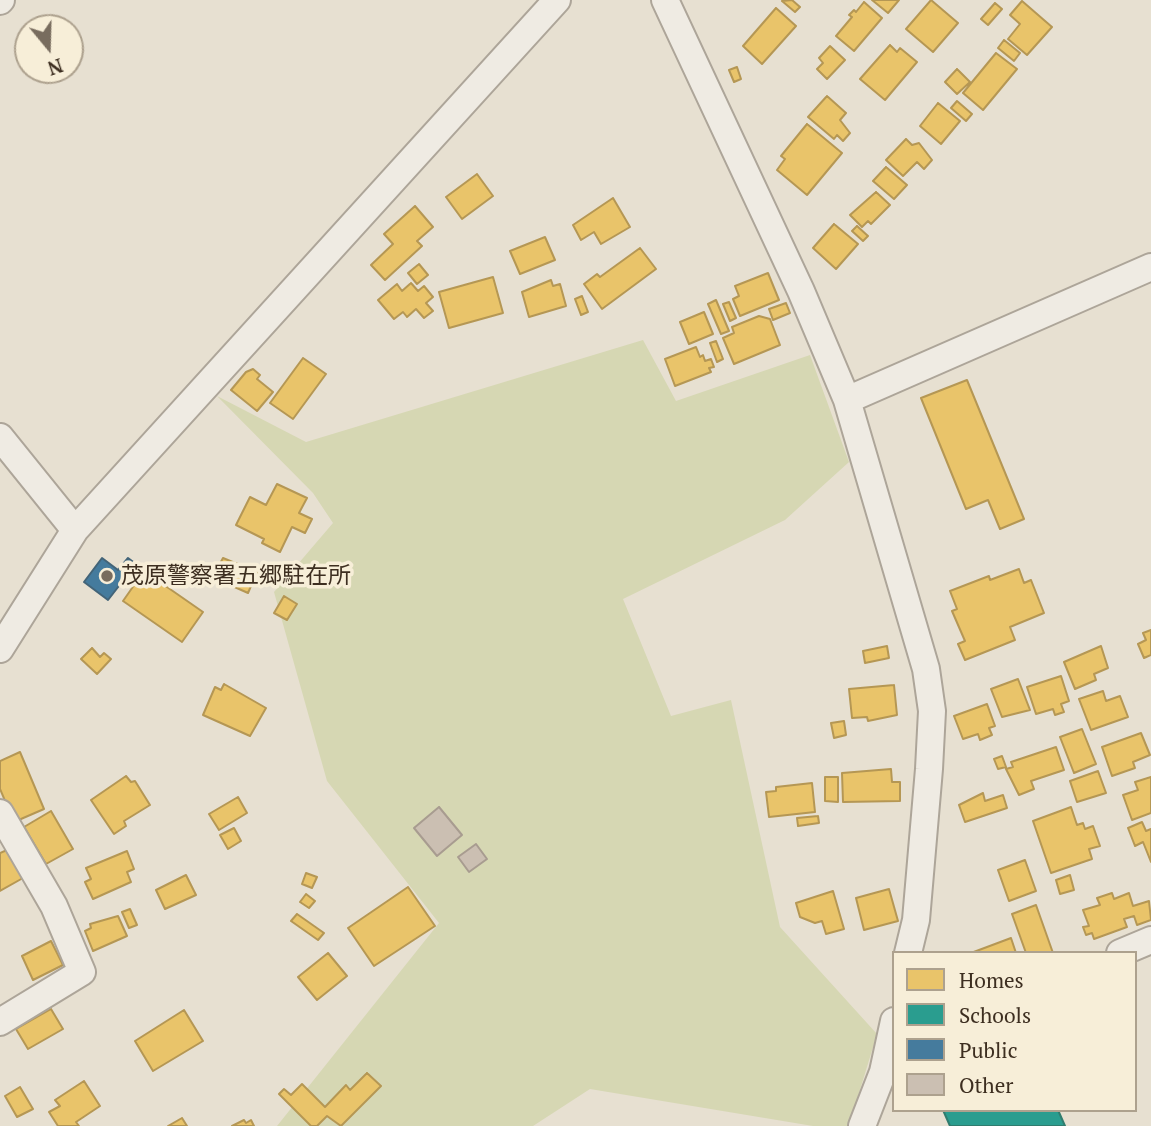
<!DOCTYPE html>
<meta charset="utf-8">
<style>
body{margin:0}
#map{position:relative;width:1151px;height:1126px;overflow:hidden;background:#e7e0d1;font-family:"PT Serif",serif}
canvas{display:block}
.legend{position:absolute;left:892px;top:951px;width:245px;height:161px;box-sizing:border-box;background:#f7eed8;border:2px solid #ada18e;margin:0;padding:9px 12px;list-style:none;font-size:21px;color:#3d2e20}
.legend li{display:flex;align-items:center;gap:14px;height:35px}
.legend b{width:35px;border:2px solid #ada18e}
.north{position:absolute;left:14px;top:14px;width:70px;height:70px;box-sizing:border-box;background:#f7eed8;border:2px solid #ada18e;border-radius:50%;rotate:161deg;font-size:19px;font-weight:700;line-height:28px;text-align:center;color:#3d2e20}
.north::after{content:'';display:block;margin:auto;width:24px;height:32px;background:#786c5e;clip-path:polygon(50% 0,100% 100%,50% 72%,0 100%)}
</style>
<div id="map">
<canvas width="1151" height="1126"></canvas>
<ul class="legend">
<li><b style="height:19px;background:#e9c46a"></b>Homes</li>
<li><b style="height:19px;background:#2a9d8f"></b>Schools</li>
<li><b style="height:19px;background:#457b9d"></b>Public</li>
<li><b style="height:19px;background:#cbbfb2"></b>Other</li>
</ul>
<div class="north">N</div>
</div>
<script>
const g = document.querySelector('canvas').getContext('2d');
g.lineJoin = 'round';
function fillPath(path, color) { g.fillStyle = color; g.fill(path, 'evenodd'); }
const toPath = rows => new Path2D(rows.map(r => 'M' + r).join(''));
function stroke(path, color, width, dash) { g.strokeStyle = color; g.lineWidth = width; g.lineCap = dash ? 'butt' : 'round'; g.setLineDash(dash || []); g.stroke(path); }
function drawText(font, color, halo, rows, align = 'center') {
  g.font = font + ' "PT Serif","Noto Sans JP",serif'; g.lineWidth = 7; g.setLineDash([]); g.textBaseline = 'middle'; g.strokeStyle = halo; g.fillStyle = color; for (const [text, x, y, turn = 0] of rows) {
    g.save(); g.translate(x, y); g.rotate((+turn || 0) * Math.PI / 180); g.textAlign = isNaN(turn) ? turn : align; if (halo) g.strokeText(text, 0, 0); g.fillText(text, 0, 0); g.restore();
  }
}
fillPath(toPath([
 [643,340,676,401,810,355,849,462,785,520,623,599,671,716,731,700,780,927,877,1034,849,1126,813,1126,590,1089,533,1126,277,1126,439,923,327,781,274,592,333,523,313,493,217,396,306,442]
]), '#d6d7b3');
const homes = toPath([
 [792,0,800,7,795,12,782,1,792,0],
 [872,0,899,0,888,13,872,0],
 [931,0,958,23,933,52,906,29,931,0],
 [1022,1,1052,27,1027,55,1008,39,1020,24,1010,15,1022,1],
 [864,2,882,18,854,51,836,36,852,17,849,15,854,10,856,12,864,2],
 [995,3,1002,9,988,25,981,19,995,3],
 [776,8,796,26,762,64,743,46,776,8],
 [1004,40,1020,53,1014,61,998,48,1004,40],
 [890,45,897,52,900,48,917,62,885,100,860,79,890,45],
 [830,46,845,60,827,79,817,69,823,63,819,58,830,46],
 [996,53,1017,69,983,110,963,93,996,53],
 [737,67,741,79,734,82,729,70,737,67],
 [957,69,970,82,957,94,945,82,957,69],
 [827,96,846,113,840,120,850,133,843,141,837,135,834,139,808,117,827,96],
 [957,101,972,114,966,121,951,108,957,101],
 [938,103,960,121,941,144,920,126,938,103],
 [807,124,842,153,807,195,777,170,785,159,781,156,807,124],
 [906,139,912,145,919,143,932,160,924,169,917,162,903,176,886,160,906,139],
 [886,167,907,185,894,199,873,181,886,167],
 [477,174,493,196,462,219,446,197,477,174],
 [876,192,890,205,871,224,868,221,862,227,850,215,876,192],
 [613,198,630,227,601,244,594,232,581,240,573,225,613,198],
 [415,206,433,227,417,241,422,246,385,280,371,265,393,244,384,234,415,206],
 [834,224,858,244,836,269,813,248,834,224],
 [857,226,868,236,863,241,852,231,857,226],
 [545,237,555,260,520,274,510,251,545,237],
 [640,248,656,269,602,309,584,284,597,274,600,277,640,248],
 [419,264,428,275,417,284,408,273,419,264],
 [768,273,779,300,740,316,733,299,739,296,735,286,768,273],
 [493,277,503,313,449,328,439,292,493,277],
 [551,280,553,286,560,284,566,306,529,317,522,292,551,280],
 [411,283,418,291,424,286,433,297,426,303,433,311,424,318,416,309,407,317,403,312,394,319,378,300,397,284,402,291,411,283],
 [582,296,588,312,581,315,575,299,582,296],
 [716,300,729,331,721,334,708,304,716,300],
 [729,302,736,318,730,321,723,304,729,302],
 [786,303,790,313,773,320,769,309,786,303],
 [704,312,713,334,689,344,680,322,704,312],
 [759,316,770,319,780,345,734,364,723,338,734,333,732,327,759,316],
 [716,341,723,359,717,362,710,343,716,341],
 [696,347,700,357,703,355,705,361,711,359,714,367,709,368,711,372,675,386,665,359,696,347],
 [303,358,326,374,293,419,270,403,303,358],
 [253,369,260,375,257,379,273,392,257,411,231,390,246,372,253,369],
 [967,380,1024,519,1000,529,988,500,966,509,921,398,967,380],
 [277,484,307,498,299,513,312,519,305,533,292,527,280,552,262,543,264,539,236,525,250,497,266,505,277,484],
 [223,558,257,572,248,593,221,581,224,572,217,569,223,558],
 [1019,569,1024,583,1031,580,1044,613,1010,627,1015,640,965,660,958,644,965,641,952,611,957,609,950,591,989,576,990,580,1019,569],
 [144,571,203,612,182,642,123,601,144,571],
 [284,596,297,604,287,620,274,613,284,596],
 [1151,630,1151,655,1144,658,1138,644,1146,640,1143,633,1151,630],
 [887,646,889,658,865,663,863,651,887,646],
 [1101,646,1108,668,1094,674,1096,680,1075,689,1064,662,1101,646],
 [92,648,100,657,104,653,111,659,97,674,81,659,92,648],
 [1061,676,1069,701,1061,704,1064,712,1055,715,1053,709,1036,714,1027,687,1061,676],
 [1018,679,1030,710,1002,717,991,689,1018,679],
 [224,684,266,708,250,736,203,715,215,687,221,690,224,684],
 [894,685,897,715,868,721,867,717,852,718,849,689,894,685],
 [1103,691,1106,701,1120,696,1128,717,1091,730,1079,699,1103,691],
 [987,704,995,726,989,728,992,735,980,740,978,734,963,739,954,716,987,704],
 [844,721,846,735,834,738,831,723,844,721],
 [1082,729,1096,764,1074,773,1060,737,1082,729],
 [1141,733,1150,755,1133,762,1135,768,1112,776,1102,747,1141,733],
 [1056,747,1064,770,1031,781,1034,789,1019,795,1006,769,1013,767,1011,762,1056,747],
 [20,752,44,809,14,822,0,789,0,761,20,752],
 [1002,756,1006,767,998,769,994,759,1002,756],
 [891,769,892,782,900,782,900,801,843,802,842,773,891,769],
 [1098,771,1106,793,1077,802,1070,781,1098,771],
 [126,776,131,782,135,781,150,805,124,821,126,826,114,834,91,800,126,776],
 [825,777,838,777,838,802,825,801,825,777],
 [1151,777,1151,813,1132,820,1123,795,1138,790,1135,782,1151,777],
 [812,783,815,812,769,817,766,792,776,791,776,787,812,783],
 [983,793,985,801,1003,795,1007,808,965,822,959,805,983,793],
 [238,797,247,813,219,830,209,814,238,797],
 [1071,807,1077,825,1083,823,1085,829,1093,826,1100,846,1089,849,1092,859,1051,873,1033,821,1071,807],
 [51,811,73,849,46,864,24,827,51,811],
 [818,816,819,823,798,826,797,818,818,816],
 [1142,822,1146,831,1151,829,1151,862,1143,842,1135,846,1128,828,1142,822],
 [234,828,241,841,228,849,220,835,234,828],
 [7,850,23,878,0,891,0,853,7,850],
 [127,851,134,869,127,872,131,882,93,899,85,882,91,879,86,868,127,851],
 [1025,860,1036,891,1009,901,998,870,1025,860],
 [306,873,317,877,312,888,302,884,306,873],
 [186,875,196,895,165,909,156,890,186,875],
 [1070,875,1074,890,1060,894,1056,880,1070,875],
 [408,887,435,926,374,966,348,928,408,887],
 [889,889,898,921,864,930,856,898,889,889],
 [833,891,844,929,826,934,822,921,815,923,800,917,796,903,833,891],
 [1112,893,1114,899,1129,893,1133,906,1149,901,1151,920,1137,925,1134,916,1124,919,1127,927,1094,939,1092,933,1086,935,1083,927,1089,926,1083,910,1100,905,1097,898,1112,893],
 [306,894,315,901,309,908,300,902,306,894],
 [1036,905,1053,953,1026,953,1012,914,1036,905],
 [130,909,137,925,129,928,122,912,130,909],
 [297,914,324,933,318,940,291,921,297,914],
 [118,916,127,936,93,951,85,931,91,928,90,924,118,916],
 [1011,938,1016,953,971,953,1011,938],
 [51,941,63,965,33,980,22,956,51,941],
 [328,953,347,976,317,1000,298,977,328,953],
 [51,1009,63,1029,28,1049,16,1029,51,1009],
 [184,1010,203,1041,153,1071,135,1041,184,1010],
 [367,1073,381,1086,341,1126,327,1116,317,1126,311,1126,279,1094,284,1089,291,1095,302,1084,325,1107,346,1085,350,1090,367,1073],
 [84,1081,100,1106,76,1122,79,1126,58,1126,49,1112,60,1106,55,1100,84,1081],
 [20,1087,33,1109,17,1117,5,1096,20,1087],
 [182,1118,187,1126,168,1126,182,1118],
 [244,1120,246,1123,251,1120,254,1126,232,1126,244,1120]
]);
fillPath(homes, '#e9c46a');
stroke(homes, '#b59754', 2);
const schools = toPath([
 [943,1110,1058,1110,1065,1126,950,1126,943,1110]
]);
fillPath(schools, '#2a9d8f');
stroke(schools, '#307c6e', 2);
const public = toPath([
 [102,558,118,570,128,558,136,564,108,600,84,582,102,558]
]);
fillPath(public, '#457b9d');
stroke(public, '#436478', 2);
const building = toPath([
 [439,807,462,835,437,856,414,828,439,807],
 [476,844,487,859,469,872,458,857,476,844]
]);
fillPath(building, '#cbbfb2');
stroke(building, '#a89c90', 2);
const minor = toPath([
 [665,0,801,291,847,400,926,669,932,711,929,769,916,920,908,953],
 [0,1,1,0],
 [847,400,1151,267],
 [0,437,75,530],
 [0,649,75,530,557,0],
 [0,813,54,906,82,972,0,1022],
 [1120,953,1151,940],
 [862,1126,883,1072,894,1021]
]);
stroke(minor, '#ada599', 30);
stroke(minor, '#efebe3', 26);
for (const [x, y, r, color] of [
 [107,576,7,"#786c5e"]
]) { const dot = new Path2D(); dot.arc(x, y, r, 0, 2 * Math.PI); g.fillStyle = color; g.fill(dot); stroke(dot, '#f7eed8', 2.5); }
drawText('23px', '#3d2e20', '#f7eed8', [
 ["茂原警察署五郷駐在所",121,576]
], 'left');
</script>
